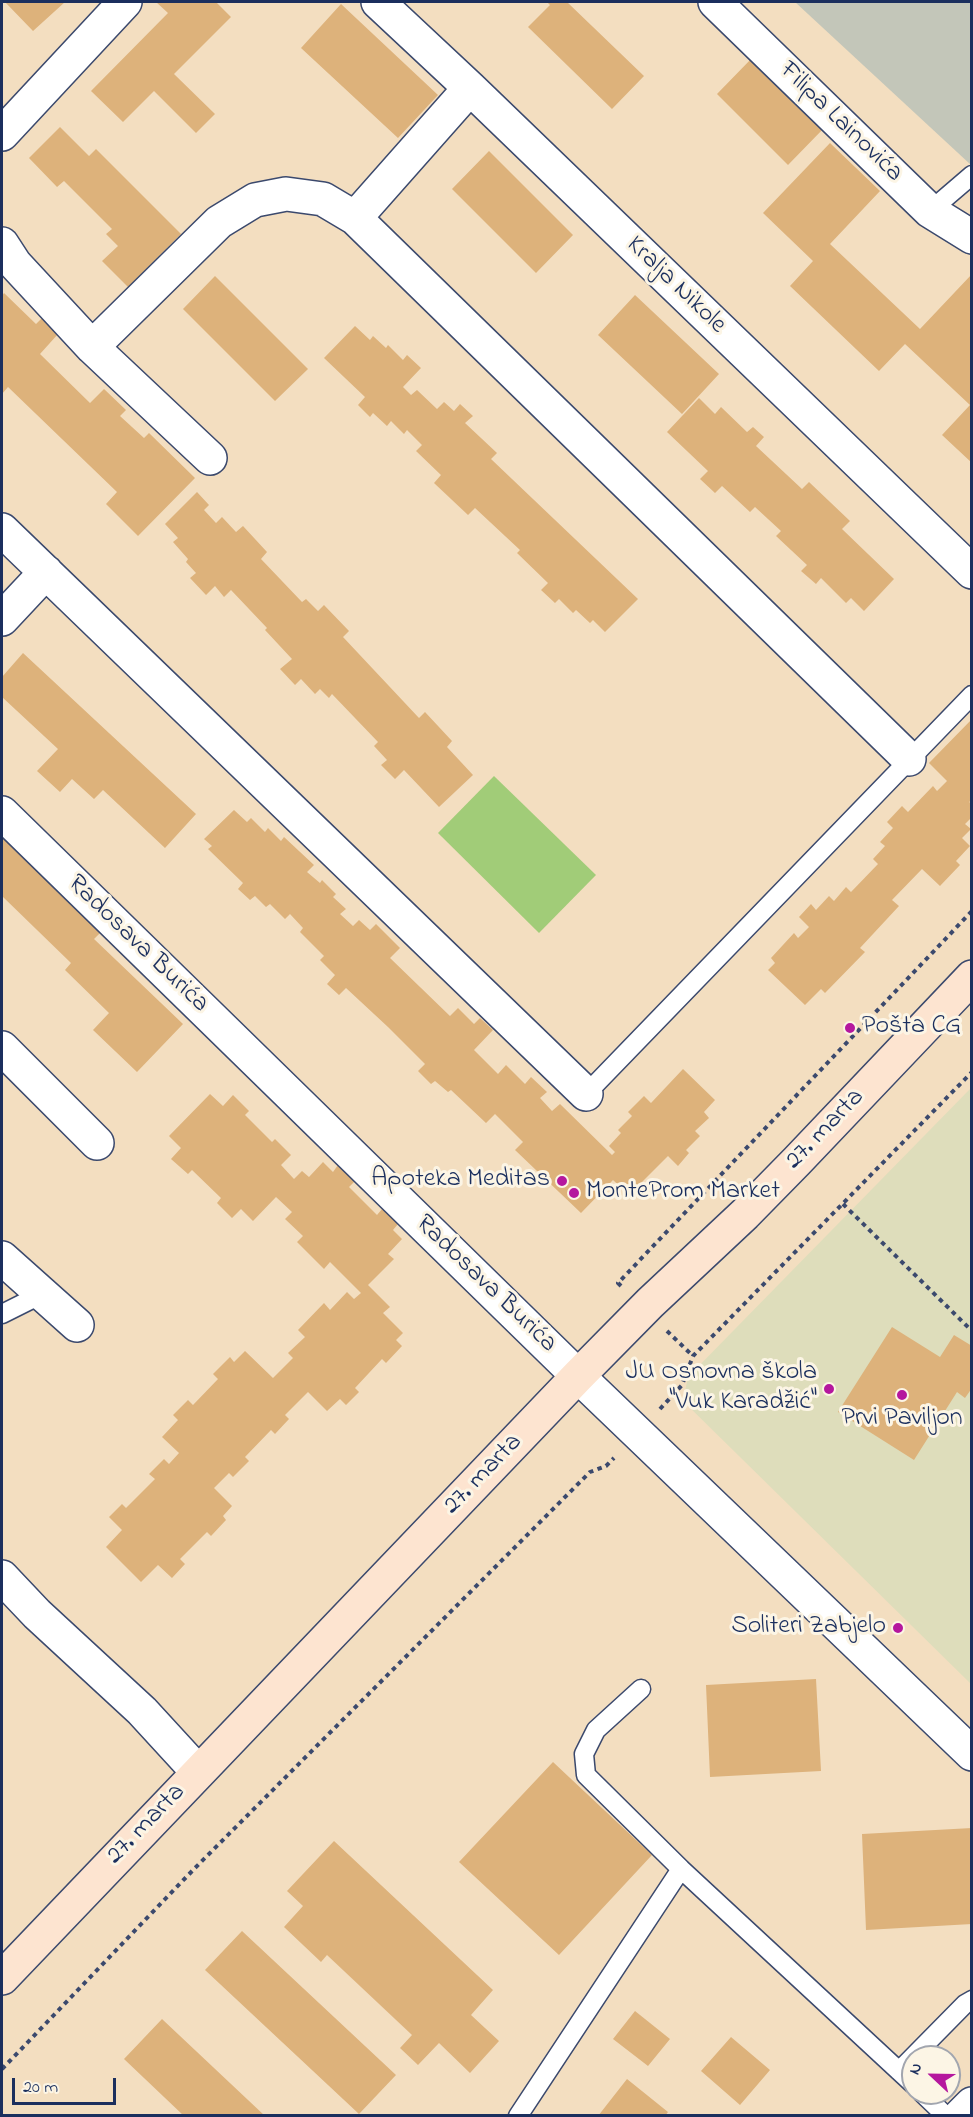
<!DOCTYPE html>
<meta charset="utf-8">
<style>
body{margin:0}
#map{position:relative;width:973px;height:2117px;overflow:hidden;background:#f3dec0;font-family:"Indie Flower",sans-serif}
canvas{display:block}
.frame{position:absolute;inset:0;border:3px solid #1b2f5e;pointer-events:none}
.north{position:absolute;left:901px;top:2045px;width:60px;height:60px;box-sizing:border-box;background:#fcf5e5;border:2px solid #a2a6af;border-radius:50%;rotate:292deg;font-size:16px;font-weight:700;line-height:24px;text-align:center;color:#1b2f5e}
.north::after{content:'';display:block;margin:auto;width:21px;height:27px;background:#b5179e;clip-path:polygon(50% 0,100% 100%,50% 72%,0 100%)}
.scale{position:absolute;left:12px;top:2078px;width:104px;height:27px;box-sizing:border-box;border:3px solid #1b2f5e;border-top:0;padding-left:8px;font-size:18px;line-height:21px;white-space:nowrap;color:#1b2f5e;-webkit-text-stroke:4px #fcf5e5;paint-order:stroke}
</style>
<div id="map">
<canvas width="973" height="2117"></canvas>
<div class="frame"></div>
<div class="north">N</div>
<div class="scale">20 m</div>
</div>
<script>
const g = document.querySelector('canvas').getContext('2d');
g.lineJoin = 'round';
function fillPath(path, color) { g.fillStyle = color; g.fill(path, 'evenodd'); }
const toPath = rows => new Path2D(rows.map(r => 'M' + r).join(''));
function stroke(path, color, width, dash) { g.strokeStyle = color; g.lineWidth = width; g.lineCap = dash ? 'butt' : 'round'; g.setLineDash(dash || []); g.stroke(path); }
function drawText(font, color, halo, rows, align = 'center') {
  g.font = font + ' "Indie Flower",sans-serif'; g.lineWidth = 6; g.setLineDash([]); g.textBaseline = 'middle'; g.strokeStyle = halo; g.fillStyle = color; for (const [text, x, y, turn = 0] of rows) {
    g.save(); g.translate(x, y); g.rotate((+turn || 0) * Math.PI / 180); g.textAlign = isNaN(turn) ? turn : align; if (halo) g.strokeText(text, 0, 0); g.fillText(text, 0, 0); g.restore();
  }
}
fillPath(toPath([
 [971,1088,971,1684,683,1401,688,1377]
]), '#deddbb');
fillPath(toPath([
 [795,2,971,2,971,165]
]), '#c3c6b9');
fillPath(toPath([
 [494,776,596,875,539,933,438,833]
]), '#a1cc78');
fillPath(toPath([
 [5,2,65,2,33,31],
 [156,2,216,2,231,17,174,74,215,114,196,133,154,91,123,122,91,91,168,13],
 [547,2,567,2,644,76,612,109,528,27,550,5],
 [341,4,438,95,398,138,301,48],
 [752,58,824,128,788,165,717,94],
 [60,127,89,156,96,149,181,234,128,287,102,261,118,246,106,234,112,229,64,181,57,187,29,158],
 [830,143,880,191,830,244,920,329,972,274,972,463,942,435,970,405,905,344,879,371,790,286,813,261,763,213],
 [489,151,573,235,536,273,452,189],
 [215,276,308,369,275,401,183,309],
 [4,293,36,324,42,318,58,334,40,354,90,403,104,389,126,410,120,416,144,438,149,433,195,478,138,536,106,504,117,492,8,387,2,394,2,296],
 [635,295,719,374,682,414,598,335],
 [355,326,370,340,373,336,386,348,388,345,403,360,407,355,421,368,403,387,411,395,417,390,437,409,444,402,454,411,460,404,473,416,465,423,497,453,491,459,638,599,605,632,593,620,590,623,576,610,573,613,559,599,555,603,541,590,548,583,517,553,520,550,475,508,468,515,434,483,441,475,416,451,422,445,407,430,404,434,391,421,387,426,373,413,370,417,358,405,365,397,324,358],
 [699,398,715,414,721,407,747,432,753,427,764,437,756,446,802,489,809,482,850,521,842,529,894,579,864,611,851,598,846,603,821,578,816,584,801,571,807,565,776,536,781,531,755,507,750,512,722,486,715,493,700,479,708,471,667,432],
 [197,492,209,505,204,510,216,523,222,517,236,532,243,526,267,552,261,559,302,602,306,599,318,611,324,605,349,631,343,637,419,718,425,712,452,741,447,747,473,775,439,807,404,770,395,779,381,765,387,760,374,746,378,742,332,694,329,698,320,689,315,694,301,679,295,685,280,669,292,659,265,630,267,628,231,590,224,597,215,586,206,595,190,578,196,573,186,562,188,559,173,542,178,538,165,524],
 [23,653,196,814,165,848,103,790,94,799,72,779,60,792,37,771,58,749,2,697,2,677],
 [972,719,972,800,969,802,972,804,972,817,965,824,971,829,962,838,970,846,956,861,960,865,940,886,922,869,892,900,899,906,860,948,865,952,825,993,821,989,805,1005,768,970,775,963,771,958,794,933,798,938,809,927,799,917,811,904,816,910,829,896,834,901,846,887,851,892,878,864,873,859,885,846,880,842,893,828,887,822,902,806,908,812,933,786,937,791,947,781,929,763],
 [234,810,247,822,251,818,265,832,268,828,281,841,284,837,314,865,307,872,320,883,322,880,336,894,333,897,346,909,340,914,353,926,359,920,370,930,376,924,400,948,390,958,450,1016,458,1008,474,1024,480,1018,493,1030,474,1050,498,1074,506,1065,525,1084,531,1077,547,1092,540,1098,552,1111,560,1104,612,1155,615,1152,609,1146,621,1133,618,1130,632,1116,628,1112,644,1096,651,1103,683,1069,715,1100,704,1112,709,1118,695,1131,700,1136,686,1150,689,1153,678,1166,668,1156,629,1195,613,1180,581,1213,515,1150,523,1142,495,1114,486,1123,451,1090,448,1092,435,1081,431,1084,418,1071,425,1064,388,1027,346,988,339,995,327,984,335,975,320,960,324,956,300,932,303,928,290,914,285,919,270,904,266,907,255,896,250,900,238,889,243,883,208,849,212,846,204,839],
 [2,833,103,930,94,939,183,1024,137,1072,93,1030,109,1013,65,970,71,963,2,896],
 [210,1094,223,1106,233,1095,249,1111,245,1115,272,1142,275,1139,291,1155,281,1165,294,1179,302,1171,309,1177,323,1162,333,1172,338,1165,355,1181,349,1187,377,1215,382,1209,398,1224,393,1230,402,1239,388,1254,394,1259,368,1285,390,1307,383,1313,403,1333,396,1340,402,1346,386,1363,382,1359,355,1388,359,1392,346,1405,340,1399,327,1411,308,1392,285,1415,289,1419,275,1434,271,1430,245,1457,249,1461,233,1477,229,1473,214,1488,232,1506,223,1516,226,1520,211,1536,207,1532,180,1559,185,1564,172,1578,158,1565,141,1582,106,1547,122,1530,109,1517,122,1504,126,1508,155,1479,149,1474,164,1459,169,1464,179,1453,162,1437,178,1420,173,1415,188,1400,193,1405,218,1379,213,1374,230,1357,234,1362,245,1351,273,1378,293,1358,288,1353,305,1337,298,1330,324,1303,330,1310,347,1292,354,1299,361,1293,330,1262,324,1269,297,1242,303,1236,285,1219,292,1212,276,1197,253,1221,241,1209,232,1218,217,1203,221,1198,192,1170,188,1174,171,1159,181,1148,169,1136],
 [892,1327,940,1357,954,1335,972,1346,972,1388,965,1398,957,1392,914,1460,838,1412],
 [816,1679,821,1771,710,1777,706,1685],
 [553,1762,652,1855,559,1955,459,1862],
 [972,1828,972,1924,866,1930,862,1834],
 [334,1841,493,1990,471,2015,499,2041,470,2073,439,2043,418,2065,400,2048,412,2035,327,1955,321,1962,284,1927,303,1906,287,1891],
 [242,1931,396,2075,359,2114,205,1970],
 [635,2011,670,2039,648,2066,613,2039],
 [162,2019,265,2116,184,2116,124,2059],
 [731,2037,770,2070,740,2105,701,2071],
 [627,2079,668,2112,665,2116,598,2116]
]), '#ddb27b');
const lane = toPath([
 [930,211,972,175],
 [586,1094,972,695],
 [2,1314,42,1294],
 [641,1689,596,1730,584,1754,586,1775,681,1869,913,2084],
 [899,2071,965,2004,972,2000],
 [922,2093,946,2116],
 [518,2116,681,1869]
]);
const street = toPath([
 [378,2,470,88,972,572],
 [715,2,930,211,972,237],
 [2,134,125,2],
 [355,218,470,88],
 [2,244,15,264,92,347,210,458],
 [92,347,219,222,255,200,286,194,323,199,355,218,909,759],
 [2,530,586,1094],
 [2,619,46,572],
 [2,813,578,1376,972,1754],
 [2,1048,97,1143],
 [2,1258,77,1325],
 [2,1577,37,1614,142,1711,198,1772],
 [960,2116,972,2104]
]);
const secondary = toPath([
 [2,1978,578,1376,650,1303,745,1214,797,1161,972,977]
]);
stroke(lane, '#3b496d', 21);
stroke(street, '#3b496d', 36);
stroke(secondary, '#3b496d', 36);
stroke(toPath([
 [843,1204,972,1331],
 [621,1286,618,1283,972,911],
 [667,1331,693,1356],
 [660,1409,682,1385,693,1356,972,1072],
 [2,2069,195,1868,590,1472,606,1466,614,1458]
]), '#3b496d', 4, [4.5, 4.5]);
stroke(lane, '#fff', 18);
stroke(street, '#fff', 33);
stroke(secondary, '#fde4d0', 33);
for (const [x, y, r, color] of [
 [850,1028,6,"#b5179e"],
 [562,1181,6,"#b5179e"],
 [574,1193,6,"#b5179e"],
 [829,1389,6,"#b5179e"],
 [902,1395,6,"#b5179e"],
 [898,1628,6,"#b5179e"]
]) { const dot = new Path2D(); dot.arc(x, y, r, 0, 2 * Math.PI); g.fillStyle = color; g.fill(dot); stroke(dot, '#fcf5e5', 2); }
drawText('26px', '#1b2f5e', '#fcf5e5', [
 ["Filipa Lainovića",840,123,44],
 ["Kralja Nikole",675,286,44],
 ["Radosava Burića",137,945,44],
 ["27. marta",826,1130,-46],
 ["Radosava Burića",485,1285,44],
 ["27. marta",484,1475,-46],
 ["27. marta",147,1825,-46]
]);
drawText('26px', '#1b2f5e', '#fcf5e5', [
 ["Pošta CG",862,1028,"left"],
 ["Apoteka Meditas",550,1181],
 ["MonteProm Market",586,1193,"left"],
 ["JU Osnovna škola",817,1374],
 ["\"Vuk Karadžić\"",817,1404],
 ["Prvi Paviljon",902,1420,"center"],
 ["Soliteri Zabjelo",886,1628]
], 'right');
</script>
